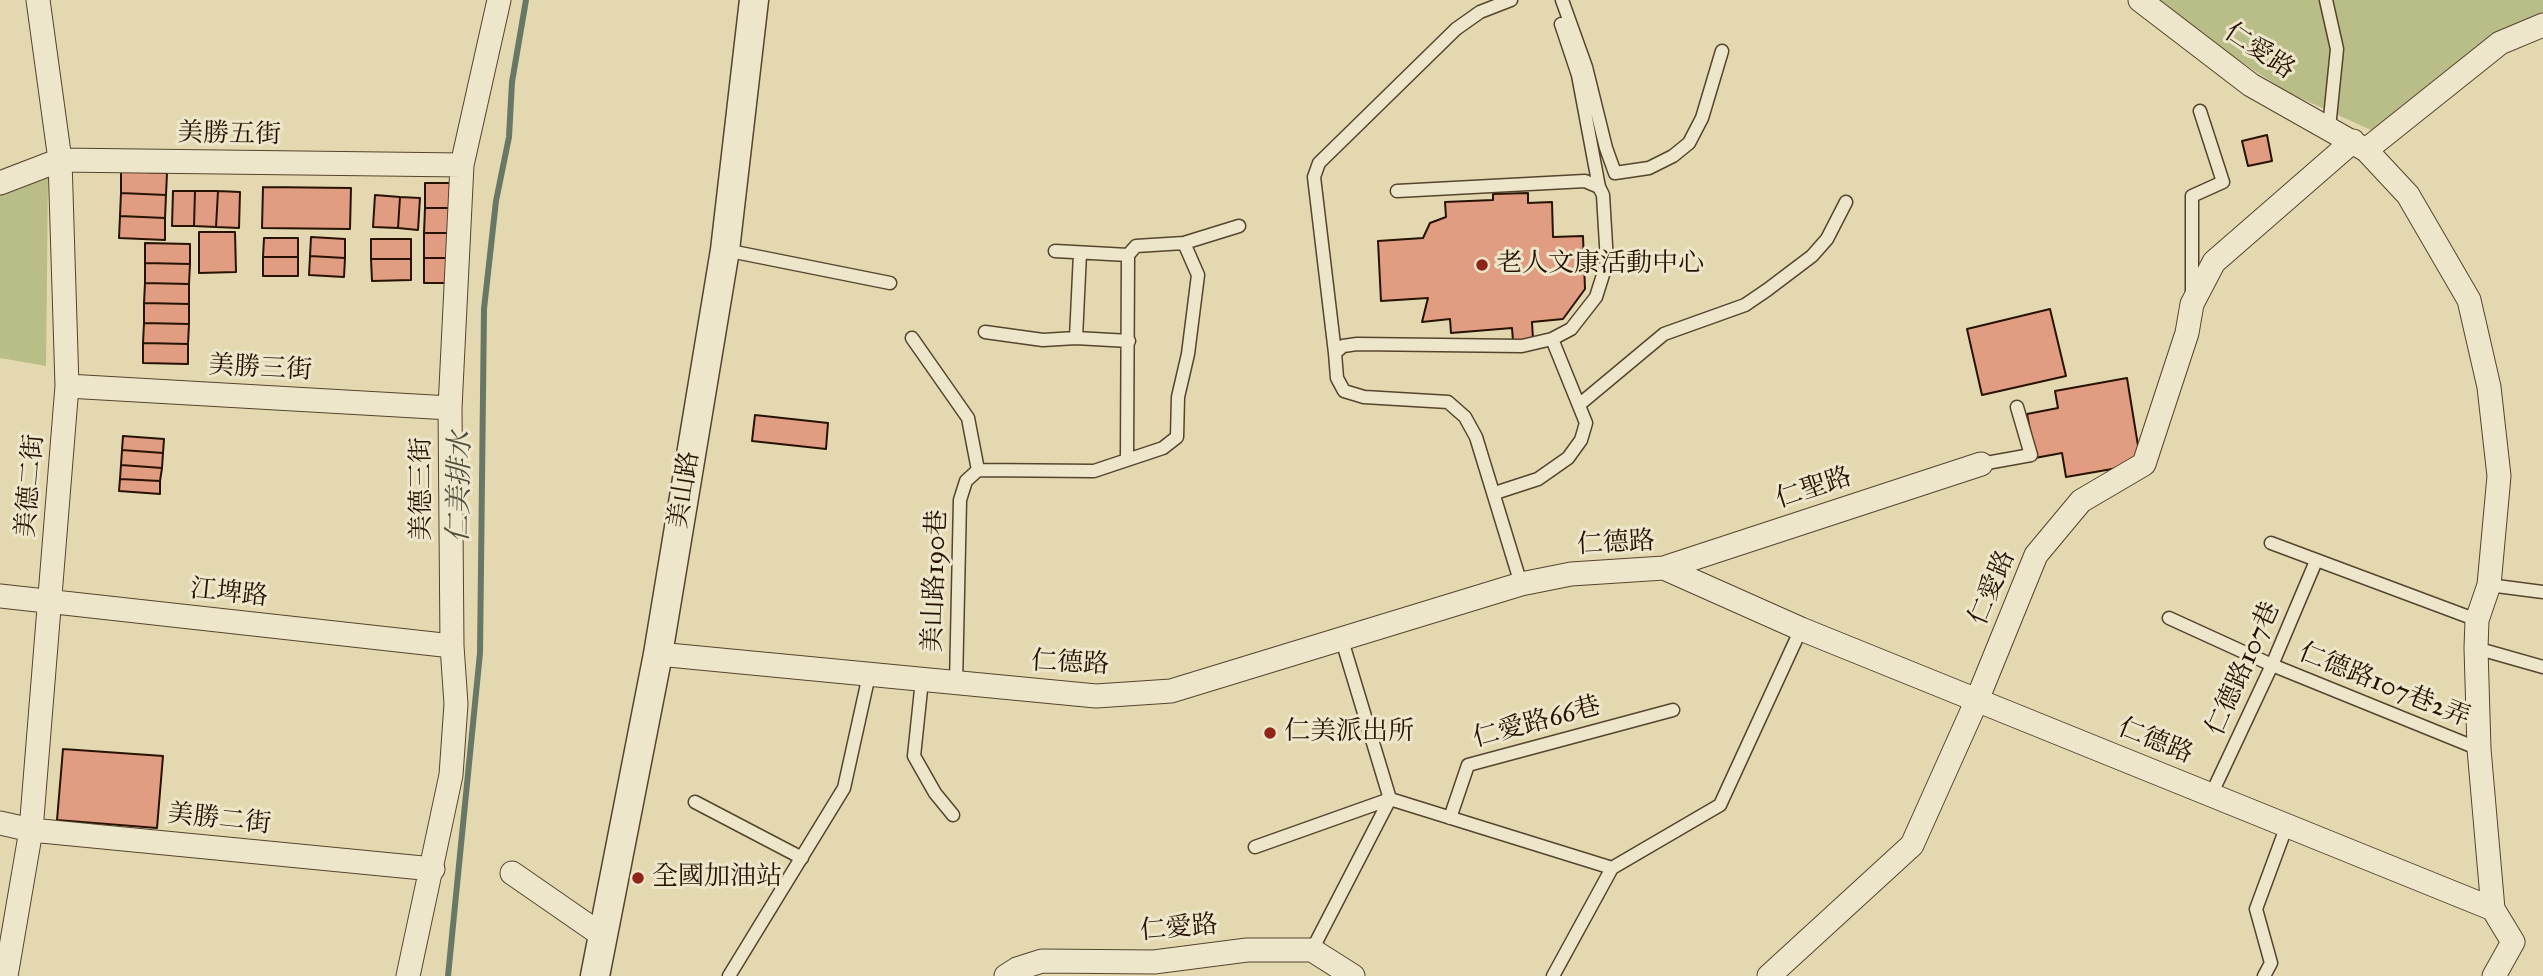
<!DOCTYPE html>
<meta charset="utf-8">
<style>
body{margin:0}
canvas{display:block;background:#e3d8af}
</style>
<canvas width="2543" height="976"></canvas>
<script>
const g = document.querySelector('canvas').getContext('2d');
g.lineJoin = 'round';
function fillPath(path, color) { g.fillStyle = color; g.fill(path, 'evenodd'); }
const toPath = rows => new Path2D(rows.map(r => 'M' + r).join(''));
function stroke(path, color, width, dash) { g.strokeStyle = color; g.lineWidth = width; g.lineCap = dash ? 'butt' : 'round'; g.setLineDash(dash || []); g.stroke(path); }
function drawText(font, color, halo, rows, align = 'center') {
  g.font = font + ' "IM FELL Great Primer","Noto Serif TC",serif'; g.lineWidth = 6; g.setLineDash([]); g.textBaseline = 'middle'; g.strokeStyle = halo; g.fillStyle = color; for (const [text, x, y, turn = 0] of rows) {
    g.save(); g.translate(x, y); g.rotate((+turn || 0) * Math.PI / 180); g.textAlign = isNaN(turn) ? turn : align; if (halo) g.strokeText(text, 0, 0); g.fillText(text, 0, 0); g.restore();
  }
}
fillPath(toPath([
 [2148,0,2543,0,2543,34,2508,47,2382,135,2287,92],
 [48,176,46,366,0,358,0,195]
]), '#b9bd87');
stroke(toPath([
 [448,976,480,653,484,309,496,201,509,137,512,82,526,0]
]), '#697767', 6);
const building = toPath([
 [2267,135,2272,161,2248,166,2242,141,2267,135],
 [121,171,167,173,166,195,121,193,121,171],
 [425,183,452,183,452,208,425,208,425,183],
 [263,187,351,188,350,229,262,228,263,187],
 [173,191,195,191,194,226,172,226,173,191],
 [195,191,218,191,216,227,194,226,195,191],
 [218,191,240,192,239,228,216,227,218,191],
 [121,193,166,195,165,218,120,216,121,193],
 [1528,193,1528,203,1552,202,1553,237,1583,236,1585,289,1563,319,1532,322,1533,339,1513,341,1512,328,1451,333,1450,319,1422,322,1428,298,1381,301,1378,241,1423,238,1430,223,1446,217,1445,202,1493,200,1493,194,1528,193],
 [375,195,400,197,398,228,373,227,375,195],
 [400,197,420,198,418,230,398,228,400,197],
 [425,208,452,208,452,233,424,233,425,208],
 [120,216,165,218,165,240,119,238,120,216],
 [199,232,235,232,236,272,199,273,199,232],
 [424,233,452,233,451,258,424,258,424,233],
 [311,237,345,239,345,258,310,256,311,237],
 [264,238,298,238,298,257,263,257,264,238],
 [371,239,411,239,411,259,371,259,371,239],
 [145,243,190,244,190,264,145,263,145,243],
 [310,256,345,258,344,277,309,275,310,256],
 [263,257,298,257,298,276,263,276,263,257],
 [424,258,451,258,451,283,424,283,424,258],
 [371,259,411,259,411,280,372,281,371,259],
 [145,263,190,264,189,284,145,283,145,263],
 [145,283,189,284,189,304,144,303,145,283],
 [144,303,189,304,189,324,144,323,144,303],
 [2050,309,2066,376,1982,395,1967,329,2050,309],
 [144,323,189,324,188,344,143,343,144,323],
 [143,343,188,344,188,364,143,363,143,343],
 [2127,378,2141,464,2066,477,2062,453,2035,458,2027,414,2058,408,2055,391,2127,378],
 [755,415,828,423,826,449,752,441,755,415],
 [123,436,164,439,163,453,122,450,123,436],
 [122,450,163,453,162,468,121,465,122,450],
 [121,465,162,468,160,481,120,479,121,465],
 [120,479,160,481,160,494,119,491,120,479],
 [63,749,163,756,157,828,57,820,63,749]
]);
fillPath(building, '#e19d81');
stroke(building, '#271200', 2);
const service = toPath([
 [1562,0,1586,67,1606,148,1615,173,1649,168,1673,156,1689,143,1702,118,1722,51],
 [2326,0,2337,49,2329,128],
 [1561,24,1578,75,1599,187],
 [1397,191,1585,181,1599,187,1603,195,1607,262,1596,297,1571,329,1552,339,1522,346,1357,344,1343,346,1335,353,1337,378,1344,391,1364,397,1448,402,1465,417,1476,437,1521,584],
 [725,250,890,283],
 [1055,251,1128,255],
 [2192,293,2192,196,2223,182,2200,111],
 [985,332,1043,340,1076,338,1129,341],
 [912,338,968,418,978,470],
 [1076,338,1080,253],
 [1335,353,1314,177,1319,163,1456,29,1480,12,1511,0],
 [1580,404,1664,334,1745,305,1767,290,1812,256,1827,239,1846,202],
 [1127,458,1128,255,1136,246,1184,243,1239,226],
 [1981,464,2031,455,2017,407],
 [1495,493,1538,479,1568,458,1581,440,1586,423,1552,339],
 [2271,543,2477,620],
 [2489,585,2543,592],
 [2169,618,2272,665,2479,749],
 [2476,648,2543,667],
 [922,680,914,756,935,793,953,815],
 [956,684,960,500,966,481,978,470,1094,471,1163,448,1177,437,1178,397,1188,354,1198,275,1184,243],
 [2211,795,2272,665,2316,561],
 [695,802,802,858],
 [1450,818,1468,765,1673,710],
 [1255,847,1390,799,1612,868,1720,805,1801,629],
 [1312,950,1390,799,1341,637],
 [729,976,844,788,869,675],
 [1553,976,1612,868],
 [2264,976,2271,963,2256,909,2287,825]
]);
const minor = toPath([
 [2140,0,2251,85,2366,150,2408,195,2469,300,2489,387,2499,476,2489,585,2477,620,2476,648,2479,749,2493,909],
 [2366,150,2500,43,2543,25],
 [0,183,60,160,462,165],
 [67,386,450,408],
 [1664,568,1981,464],
 [0,596,452,646],
 [658,654,1096,696,1171,691,1521,584,1571,574,1664,568,1801,629,2493,909,2513,942,2494,976],
 [0,823,31,830,433,869],
 [512,873,603,936],
 [6,976,31,830,67,386,60,160,38,0],
 [408,976,451,775,456,704,452,646,450,408,462,165,499,0],
 [1006,976,1017,969,1042,961,1154,962,1247,950,1312,950,1353,976],
 [1769,976,1912,845,1977,700,2036,555,2081,501,2144,464,2187,333,2192,304,2214,262,2353,141]
]);
const tertiary = toPath([
 [595,976,658,654,725,250,754,0]
]);
stroke(service, '#56442c', 15);
stroke(minor, '#56442c', 25);
stroke(tertiary, '#56442c', 31);
stroke(service, '#ede6cb', 12);
stroke(minor, '#ede6cb', 23);
stroke(tertiary, '#ede6cb', 28);
for (const [x, y, r, color] of [
 [1482,265,7,"#8f2418"],
 [1270,733,7,"#8f2418"],
 [638,878,7,"#8f2418"]
]) { const dot = new Path2D(); dot.arc(x, y, r, 0, 2 * Math.PI); g.fillStyle = color; g.fill(dot); stroke(dot, '#ede6cb', 2.5); }
drawText('26px', '#271200', '#ede6cb', [
 ["仁愛路",2259,52,34],
 ["美勝五街",229,135,1],
 ["美勝三街",260,369,3],
 ["美德二街",31,486,-85],
 ["美德三街",423,489,-90],
 ["仁聖路",1814,489,-18],
 ["美山路",685,490,-81],
 ["仁德路",1616,544,-3],
 ["美山路190巷",936,581,-88],
 ["仁愛路",1993,588,-67],
 ["江埤路",229,594,6],
 ["仁德路",1070,664,3],
 ["仁德路107巷",2244,669,-66],
 ["仁德路107巷2弄",2384,686,22],
 ["仁愛路66巷",1537,723,-15],
 ["仁德路",2155,742,22],
 ["美勝二街",219,820,6],
 ["仁愛路",1179,929,-5]
]);
drawText('26px', '#271200', '#ede6cb', [
 ["老人文康活動中心",1496,265],
 ["仁美派出所",1284,733],
 ["全國加油站",652,878]
], 'left');
drawText('italic 28px', '#4e4d3c', '#ede6cb', [
 ["仁美排水",461,487,-89]
]);
</script>
